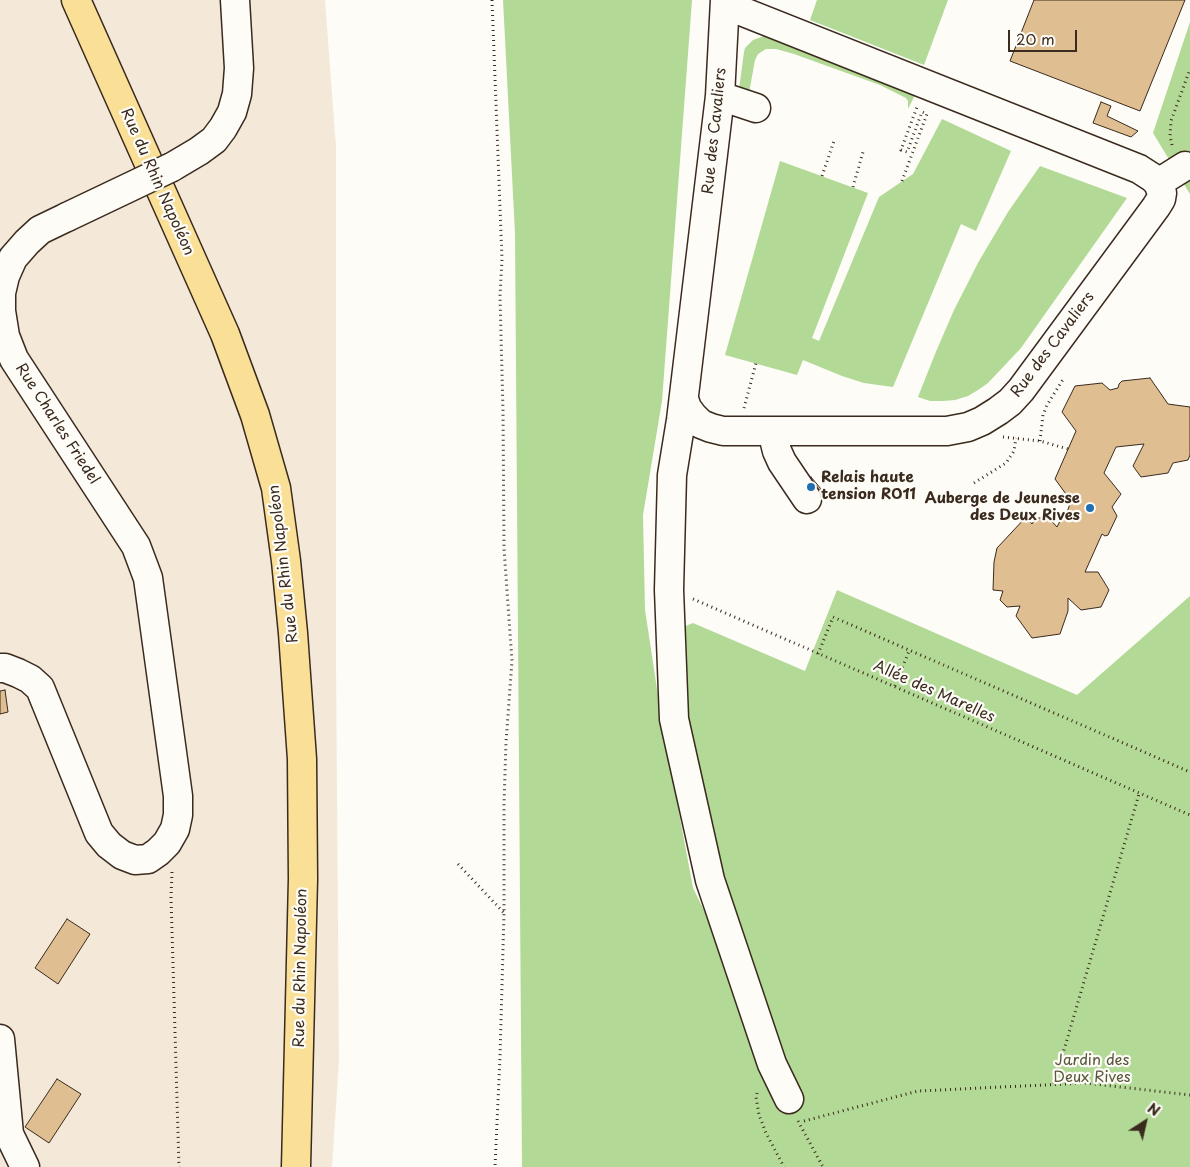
<!DOCTYPE html>
<meta charset="utf-8">
<style>
body{margin:0}
#map{position:relative;width:1190px;height:1167px;overflow:hidden;background:#fdfcf7;font-family:"Playpen Sans",sans-serif}
canvas{display:block}
.north{position:absolute;left:1120px;top:1097px;width:50px;height:50px;-webkit-text-stroke:4px #fdfcf7;paint-order:stroke;rotate:35deg;font-size:14px;font-weight:700;line-height:20px;text-align:center;color:#3b2a1e}
.north::after{content:'';display:block;margin:auto;width:18px;height:22px;background:#3b2a1e;clip-path:polygon(50% 0,100% 100%,50% 72%,0 100%)}
.scale{position:absolute;left:1008px;top:30px;width:69px;height:22px;box-sizing:border-box;border:2px solid #3b2a1e;border-top:0;padding-left:6px;font-size:15px;line-height:18px;white-space:nowrap;color:#3b2a1e;-webkit-text-stroke:4px #fdfcf7;paint-order:stroke}
</style>
<div id="map">
<canvas width="1190" height="1167"></canvas>
<div class="north">N</div>
<div class="scale">20 m</div>
</div>
<script>
const g = document.querySelector('canvas').getContext('2d');
g.lineJoin = 'round';
function fillPath(path, color) { g.fillStyle = color; g.fill(path, 'evenodd'); }
const toPath = rows => new Path2D(rows.map(r => 'M' + r).join(''));
function stroke(path, color, width, dash) { g.strokeStyle = color; g.lineWidth = width; g.lineCap = dash ? 'butt' : 'round'; g.setLineDash(dash || []); g.stroke(path); }
function drawText(font, color, halo, rows, align = 'center') {
  g.font = font + ' "Playpen Sans",sans-serif'; g.lineWidth = 4.5; g.setLineDash([]); g.textBaseline = 'middle'; g.strokeStyle = halo; g.fillStyle = color; for (const [text, x, y, turn = 0] of rows) {
    g.save(); g.translate(x, y); g.rotate((+turn || 0) * Math.PI / 180); g.textAlign = isNaN(turn) ? turn : align; if (halo) g.strokeText(text, 0, 0); g.fillText(text, 0, 0); g.restore();
  }
}
fillPath(toPath([
 [0,0,325,0,336,147,336,656,339,1060,332,1167,0,1167]
]), '#f4e9d8');
fillPath(toPath([
 [503,0,692,0,662,401,643,515,645,610,662,722,693,888,795,1096,803,1092,793,1078,787,1066,730,908,690,731,683,627,693,623,805,671,837,590,1077,695,1190,596,1190,1167,522,1167,515,233],
 [817,0,948,0,924,65,810,20],
 [1190,22,1190,194,1153,133],
 [764,36,775,36,916,93,908,109,908,101,906,98,880,85,794,54,776,49,766,49,758,54,755,60,749,93,738,97,744,52,745,48,753,40],
 [942,119,1011,151,976,231,961,224,893,387,864,383,842,376,803,360,797,375,725,355,780,161,868,193,812,338,819,341,879,197,913,174],
 [1040,166,1127,198,1021,348,988,383,978,390,968,396,955,400,943,401,930,401,918,397,935,354,954,310,979,261,1008,212]
]), '#b2d995');
const building = toPath([
 [1034,0,1185,0,1140,111,1010,61,1034,0],
 [1101,102,1111,106,1107,116,1138,131,1131,137,1093,123,1101,102],
 [1150,378,1168,404,1190,407,1190,455,1188,460,1173,463,1168,473,1141,477,1133,466,1144,444,1116,447,1104,473,1121,494,1112,507,1117,516,1108,535,1105,536,1102,534,1085,572,1098,572,1109,590,1101,607,1081,610,1068,598,1068,611,1060,634,1032,638,1016,616,1020,606,1007,607,1000,600,1003,591,993,590,994,562,997,548,1026,517,1032,524,1036,518,1049,518,1057,527,1063,515,1066,515,1071,501,1055,479,1076,431,1062,412,1075,386,1102,383,1110,390,1118,388,1119,384,1122,381,1150,378],
 [811,477,821,489,810,496,801,484,811,477],
 [5,690,8,712,0,714,0,691,5,690],
 [67,919,90,934,58,984,35,968,67,919],
 [57,1079,81,1094,49,1143,25,1127,57,1079]
]);
fillPath(building, '#dfbe91');
stroke(building, '#3b2a1e', 1);
const minor = toPath([
 [725,0,720,96,681,420,672,475,669,590,674,719,710,880,772,1064,789,1099],
 [720,96,756,108],
 [172,167,199,151,214,140,223,128,232,112,237,94,239,68,235,0],
 [1158,183,1185,166],
 [684,399,687,408,693,416,701,424,711,428,723,431,947,431,968,427,982,421,998,411,1010,402,1021,390,1156,207,1161,199,1162,193,1158,183,1153,178,1139,169,726,5],
 [772,431,777,451,782,462,807,499],
 [0,668,5,668,18,673,30,679,40,688,99,833,109,845,122,855,135,860,148,859,158,852,167,843,175,829,178,815,178,796,148,578,136,546,14,359,5,336,1,311,1,293,5,276,13,258,27,242,40,230,67,217],
 [0,1039,9,1134,25,1167]
]);
const major = toPath([
 [76,0,225,334,255,415,276,488,286,561,293,633,302,759,303,879,296,1167]
]);
stroke(minor, '#3b2a1e', 31);
stroke(major, '#3b2a1e', 31);
stroke(toPath([
 [492,0,502,259,500,296,503,411,504,548,512,661,506,742,504,804,504,913,500,1057,495,1167],
 [1172,145,1170,136,1171,121,1190,69],
 [822,176,834,141],
 [902,181,927,114,922,112,907,152,901,150,917,107],
 [853,187,863,152],
 [744,408,756,363],
 [1003,437,1040,441,1068,449],
 [1040,441,1043,415,1047,405,1064,378],
 [974,483,1006,463,1014,451,1016,438],
 [693,599,1190,815],
 [818,654,833,617,1190,772],
 [895,686,909,651],
 [458,864,504,913],
 [172,872,171,897,179,1167],
 [1054,1084,1139,794],
 [757,1093,756,1097,759,1115,766,1133,784,1167],
 [798,1121,823,1167],
 [804,1121,918,1091,1086,1083,1190,1095]
]), '#3b2a1e', 3, [1, 4]);
stroke(minor, '#fdfcf7', 28);
stroke(major, '#fadf96', 28);
const minorBridge = toPath([
 [67,217,172,167]
]);
stroke(minorBridge, '#3b2a1e', 31, []);
stroke(minorBridge, '#fdfcf7', 28);
for (const [x, y, r, color] of [
 [811,487,5,"#1f6fb2"],
 [1090,508,5,"#1f6fb2"]
]) { const dot = new Path2D(); dot.arc(x, y, r, 0, 2 * Math.PI); g.fillStyle = color; g.fill(dot); stroke(dot, '#fdfcf7', 2); }
drawText('15px', '#3b2a1e', '#fdfcf7', [
 ["Rue des Cavaliers",715,131,-84],
 ["Rue du Rhin Napoléon",157,182,66],
 ["Rue des Cavaliers",1053,345,-53],
 ["Rue Charles Friedel",57,424,57],
 ["Rue du Rhin Napoléon",284,564,-97],
 ["Allée des Marelles",934,692,24],
 ["Rue du Rhin Napoléon",301,968,-89]
]);
drawText('bold 15px', '#3b2a1e', '#fdfcf7', [
 ["Relais haute",821,478],
 ["tension R011",821,495],
 ["Auberge de Jeunesse",1080,499,"right"],
 ["des Deux Rives",1080,516,"right"]
], 'left');
drawText('15px', '#59563c', '#fdfcf7', [
 ["Jardin des",1092,1061],
 ["Deux Rives",1092,1078]
]);
</script>
